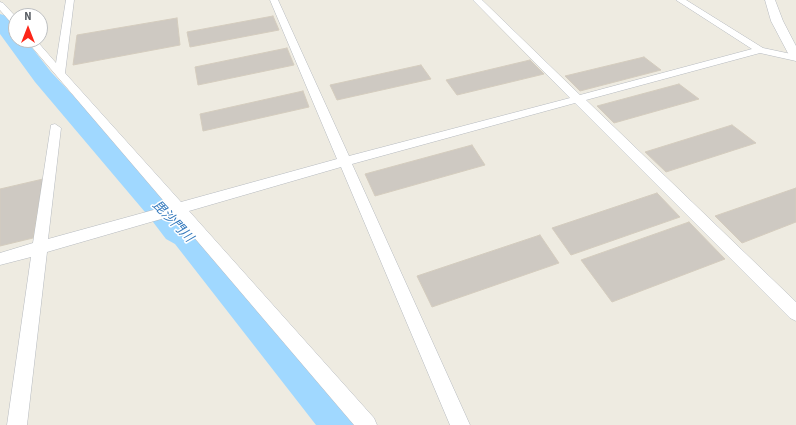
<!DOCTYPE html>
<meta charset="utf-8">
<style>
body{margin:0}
#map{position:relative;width:796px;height:425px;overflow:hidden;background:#eeebe1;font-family:"Source Sans 3",sans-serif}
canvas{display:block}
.north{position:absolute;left:8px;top:8px;width:40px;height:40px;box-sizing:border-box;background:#fff;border:1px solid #bdbfc1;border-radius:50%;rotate:0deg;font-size:11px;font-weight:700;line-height:16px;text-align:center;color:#595e64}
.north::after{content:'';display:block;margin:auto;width:14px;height:18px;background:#fc2619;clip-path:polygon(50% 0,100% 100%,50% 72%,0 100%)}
</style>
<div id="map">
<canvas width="796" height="425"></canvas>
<div class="north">N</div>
</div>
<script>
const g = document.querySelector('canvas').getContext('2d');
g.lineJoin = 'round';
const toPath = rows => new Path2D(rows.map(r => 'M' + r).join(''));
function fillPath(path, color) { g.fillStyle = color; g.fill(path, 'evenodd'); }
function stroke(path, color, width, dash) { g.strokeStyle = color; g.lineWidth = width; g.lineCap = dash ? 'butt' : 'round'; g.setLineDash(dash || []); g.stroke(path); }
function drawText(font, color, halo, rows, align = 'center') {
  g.font = font + ' "Source Sans 3","Noto Sans JP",sans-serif'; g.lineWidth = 3; g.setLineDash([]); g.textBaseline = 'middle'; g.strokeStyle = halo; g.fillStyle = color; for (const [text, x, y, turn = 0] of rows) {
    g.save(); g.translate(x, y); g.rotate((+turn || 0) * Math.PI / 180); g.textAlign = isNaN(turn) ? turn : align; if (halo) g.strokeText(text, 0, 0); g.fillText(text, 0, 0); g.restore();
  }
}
fillPath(toPath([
 [0,14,7,16,16,27,16,40,26,40,51,72,172,200,188,221,197,226,358,410,364,425,316,425,175,244,166,239,150,218,35,82,0,34,0,14]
]), '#a0d8ff');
const building = toPath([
 [273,16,279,30,190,47,187,32,273,16],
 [177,18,180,45,73,65,77,35,177,18],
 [287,48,294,65,198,85,195,67,287,48],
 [644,57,661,70,580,91,565,76,644,57],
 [530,60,544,74,457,95,446,80,530,60],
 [421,65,431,79,337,100,330,85,421,65],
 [679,84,699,99,614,123,597,106,679,84],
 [303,91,309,107,203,131,200,114,303,91],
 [732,125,756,143,666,172,645,152,732,125],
 [472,145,485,165,375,196,365,174,472,145],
 [43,179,33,238,0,246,0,189,43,179],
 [796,188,796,222,742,243,715,216,796,188],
 [657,193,680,217,571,255,552,228,657,193],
 [689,222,725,259,612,302,581,260,689,222],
 [540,235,559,263,432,307,417,276,540,235]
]);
fillPath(building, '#cec9c2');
stroke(building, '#d4ccbe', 1);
const minor = toPath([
 [66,0,74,0,65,73,181,202,337,159,270,0,278,0,349,156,570,98,473,0,482,0,580,95,752,49,676,0,686,0,763,48,796,55,796,61,760,53,586,100,796,302,796,321,790,318,575,103,352,164,470,425,450,425,341,167,189,211,374,418,377,425,354,425,175,215,47,252,27,425,7,425,31,257,0,265,0,253,33,243,51,125,55,124,61,128,48,239,168,206,26,40,36,40,56,63,66,0],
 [0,2,3,3,16,17,16,26,13,25,0,10,0,2]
]);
const tertiary = toPath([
 [765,0,775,0,783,21,796,46,796,61,790,57,771,21,765,0]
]);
stroke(minor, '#b6babf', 1);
stroke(tertiary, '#b6babf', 1);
fillPath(minor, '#fff');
fillPath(tertiary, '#fff');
drawText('italic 13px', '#3278bc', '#fff', [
 ["毘沙門川",172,222,46]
]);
</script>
